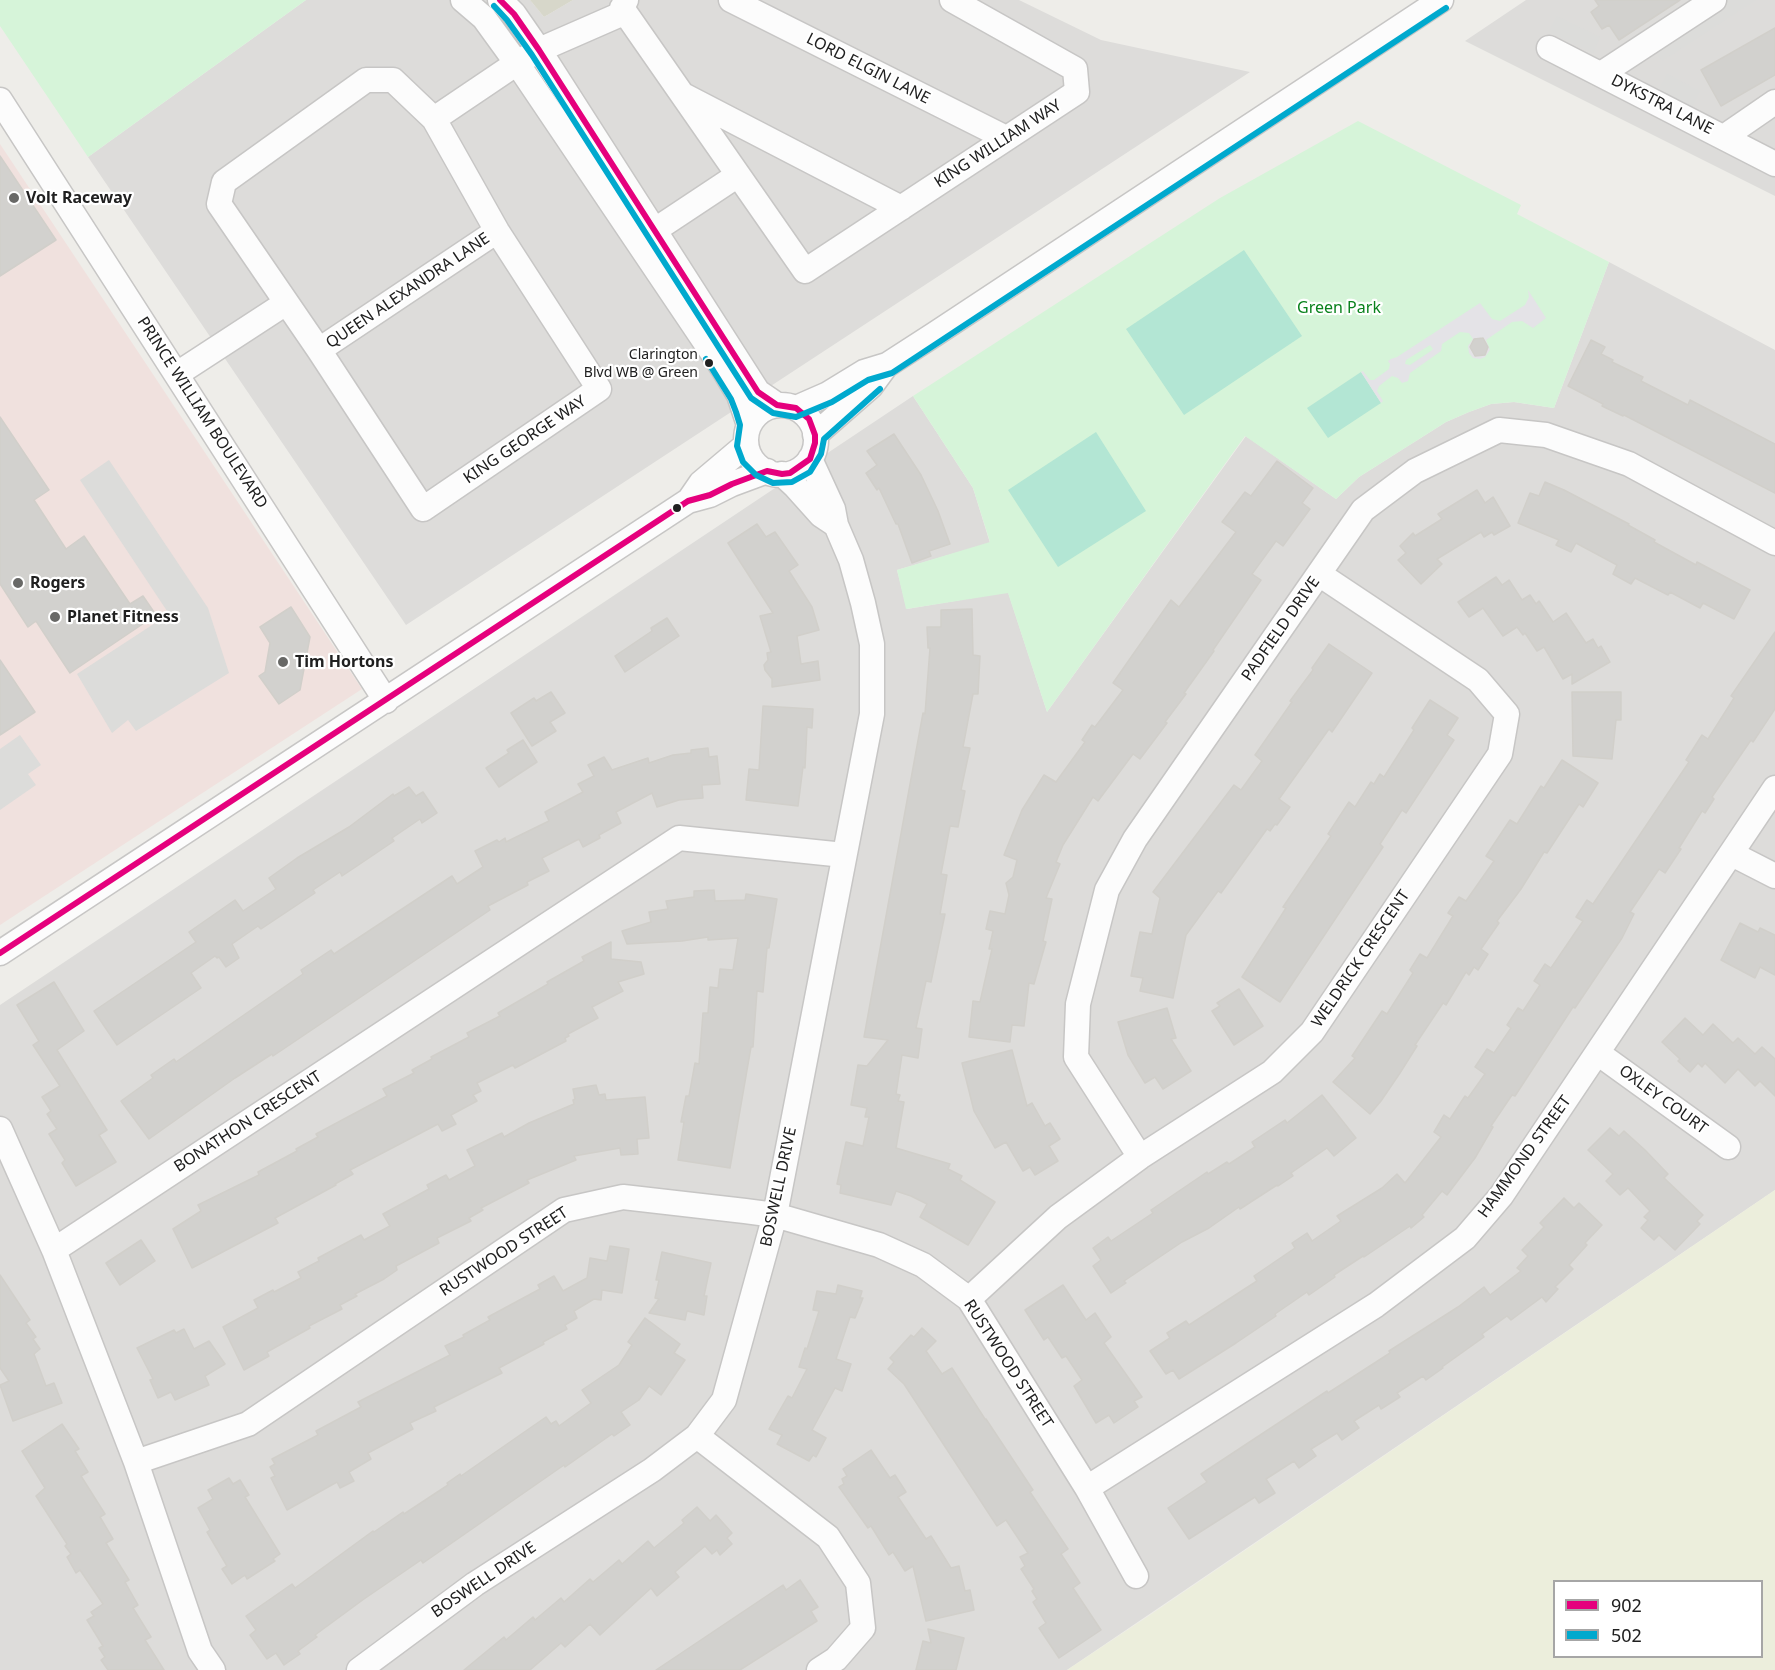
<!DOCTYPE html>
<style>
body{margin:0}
#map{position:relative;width:1775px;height:1670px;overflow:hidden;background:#eeede9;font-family:"Noto Sans",sans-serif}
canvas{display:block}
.legend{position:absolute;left:1553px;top:1580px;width:210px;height:78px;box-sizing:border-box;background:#fff;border:2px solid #a6a6a6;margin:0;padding:8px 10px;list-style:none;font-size:18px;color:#202020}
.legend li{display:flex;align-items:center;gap:12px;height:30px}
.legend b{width:30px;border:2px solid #a6a6a6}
</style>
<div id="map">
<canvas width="1775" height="1670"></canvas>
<ul class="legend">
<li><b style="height:8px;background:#e5007d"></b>902</li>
<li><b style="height:8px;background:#00a9ce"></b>502</li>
</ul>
</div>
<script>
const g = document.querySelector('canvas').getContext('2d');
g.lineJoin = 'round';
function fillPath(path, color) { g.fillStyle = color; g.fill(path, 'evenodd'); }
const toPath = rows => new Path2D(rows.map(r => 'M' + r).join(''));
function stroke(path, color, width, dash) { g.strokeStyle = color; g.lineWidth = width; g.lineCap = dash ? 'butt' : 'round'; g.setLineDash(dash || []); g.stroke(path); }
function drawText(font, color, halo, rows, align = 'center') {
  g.font = font + ' "Noto Sans",sans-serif'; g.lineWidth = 4.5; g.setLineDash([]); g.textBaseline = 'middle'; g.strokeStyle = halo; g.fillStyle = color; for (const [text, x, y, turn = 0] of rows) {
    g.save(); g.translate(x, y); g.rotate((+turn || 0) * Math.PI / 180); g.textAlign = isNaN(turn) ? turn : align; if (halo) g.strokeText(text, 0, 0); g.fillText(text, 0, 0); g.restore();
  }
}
fillPath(toPath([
 [306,0,530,0,544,17,573,0,1019,0,1101,40,1250,72,406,625,88,157],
 [1526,0,1775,0,1775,196,1465,41],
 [1609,262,1775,350,1775,1190,1067,1670,0,1670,0,1005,913,396,973,488,990,543,897,570,907,609,1008,592,1047,712,1246,436,1336,499,1359,477,1446,422,1469,412,1491,404,1514,402,1554,408]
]), '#dddcda');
fillPath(toPath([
 [0,144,362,689,0,925]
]), '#f0e1de');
fillPath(toPath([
 [1694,0,1756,0,1662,61,1643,32],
 [1557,16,1600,37,1593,53,1549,32],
 [1667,74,1700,91,1692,107,1659,90],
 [109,460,208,608,229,673,136,731,128,720,112,733,77,674,169,614,80,480],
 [20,735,41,765,28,774,36,785,0,810,0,749]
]), '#dcdcda');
fillPath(toPath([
 [530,0,573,0,544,17]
]), '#d7d7ca');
fillPath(toPath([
 [1775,1190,1775,1670,1067,1670,1147,1617],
 [1554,1582,1762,1582,1762,1656,1554,1656]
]), '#eceedc');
fillPath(toPath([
 [0,0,306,0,88,157,0,26],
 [1358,121,1521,205,1517,214,1609,262,1554,408,1514,402,1491,404,1469,412,1446,422,1359,477,1336,499,1245,436,1047,712,1008,593,906,609,897,570,990,542,973,488,913,396,1220,198]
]), '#d6f4d9');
fillPath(toPath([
 [1244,250,1302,336,1184,415,1126,329],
 [1361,372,1381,403,1328,438,1307,408],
 [1096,432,1146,511,1058,567,1008,490]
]), '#b3e6d4');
fillPath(toPath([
 [1528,290,1546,318,1533,328,1522,321,1512,322,1486,340,1490,350,1485,357,1480,359,1473,358,1469,353,1468,346,1473,339,1469,333,1460,332,1442,344,1441,351,1410,373,1408,381,1402,383,1398,378,1392,376,1379,386,1377,391,1383,401,1381,403,1361,372,1363,371,1370,380,1374,380,1389,369,1390,364,1388,361,1391,359,1397,357,1480,303,1492,319,1500,321,1525,305,1529,297],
 [1430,345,1433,349,1431,351,1410,365,1405,364,1406,360]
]), '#e4e3e7');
const building = toPath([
 [1595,0,1680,0,1619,40,1609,25,1602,29,1591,12,1599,6,1595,0],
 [1775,28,1775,75,1721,106,1701,70,1775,28],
 [0,156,56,240,0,276,0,156],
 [1483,338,1488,347,1485,355,1475,356,1470,347,1474,339,1483,338],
 [1591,340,1605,347,1601,354,1613,360,1612,362,1643,377,1641,381,1688,405,1690,400,1775,444,1775,493,1624,415,1623,416,1602,406,1603,404,1568,386,1591,340],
 [0,417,49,490,34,500,66,549,84,536,130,604,143,596,156,615,70,673,36,621,28,627,0,584,0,417],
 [894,434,921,475,938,511,950,544,929,551,931,556,912,563,898,524,896,524,879,488,877,490,866,473,877,465,867,451,894,434],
 [1277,461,1313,488,1302,503,1310,509,1283,546,1276,541,1252,574,1261,580,1213,650,1214,651,1184,693,1186,694,1165,722,1167,723,1140,759,1133,754,1098,801,1093,797,1063,845,1056,862,1060,864,1046,898,1052,899,1043,941,1046,942,1034,984,1029,983,1024,1026,1012,1025,1010,1042,969,1037,973,1001,980,1002,992,949,989,949,993,931,986,929,990,911,1005,914,1009,895,1006,883,1013,877,1017,860,1004,855,1022,810,1044,775,1056,782,1085,742,1082,740,1092,725,1095,727,1123,690,1113,683,1171,600,1179,607,1236,532,1222,522,1245,492,1251,496,1277,461],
 [1545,482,1564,490,1629,524,1628,525,1655,540,1654,542,1696,565,1697,562,1750,590,1734,619,1703,603,1700,608,1670,592,1668,595,1635,578,1631,584,1613,574,1617,565,1576,543,1571,552,1556,545,1559,540,1518,523,1530,493,1539,496,1545,482],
 [1477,490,1485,503,1493,497,1510,526,1494,535,1492,532,1484,537,1481,532,1437,559,1442,564,1421,584,1398,560,1406,553,1400,546,1413,533,1415,536,1442,519,1438,514,1477,490],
 [757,524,766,537,775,532,798,565,789,571,812,607,819,630,797,636,801,664,818,661,820,680,772,687,772,679,765,670,764,665,768,660,767,653,771,652,760,616,773,613,728,543,757,524],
 [1496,577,1502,585,1509,580,1522,600,1530,595,1536,604,1539,601,1553,622,1566,613,1586,643,1593,639,1598,648,1601,646,1610,662,1572,684,1572,674,1563,679,1544,647,1537,651,1525,633,1523,635,1517,627,1503,636,1483,608,1469,617,1458,602,1496,577],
 [291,607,310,637,300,690,279,704,259,676,265,672,270,643,260,627,291,607],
 [972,609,973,655,980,656,978,694,973,694,963,747,970,748,961,790,965,791,958,827,950,826,941,874,947,875,940,914,945,914,931,982,926,981,916,1028,922,1029,918,1058,902,1055,896,1094,900,1095,898,1101,904,1102,896,1148,950,1164,948,1169,962,1176,960,1180,995,1202,968,1245,920,1217,927,1204,911,1196,896,1191,891,1205,840,1193,841,1185,837,1184,846,1142,863,1146,869,1117,865,1117,867,1108,851,1105,858,1065,867,1066,888,1040,864,1037,923,713,925,714,930,648,928,648,927,627,941,627,941,610,972,609],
 [667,618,679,636,625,672,615,656,652,631,651,628,667,618],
 [1775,632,1775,709,1753,742,1751,740,1712,797,1714,799,1705,813,1702,811,1679,848,1681,849,1665,873,1659,869,1630,912,1634,914,1622,938,1575,1008,1573,1007,1515,1096,1512,1095,1491,1126,1493,1127,1475,1158,1447,1195,1442,1191,1422,1215,1424,1217,1411,1228,1410,1226,1364,1257,1363,1256,1334,1275,1335,1277,1309,1295,1307,1292,1275,1314,1276,1316,1236,1343,1179,1379,1173,1370,1166,1374,1150,1351,1170,1338,1167,1333,1186,1321,1189,1325,1257,1281,1254,1276,1295,1248,1292,1243,1307,1233,1312,1241,1341,1221,1337,1216,1382,1188,1397,1174,1405,1183,1441,1137,1434,1132,1444,1115,1450,1119,1465,1096,1468,1098,1485,1074,1475,1067,1487,1049,1494,1053,1511,1028,1507,1025,1518,1008,1523,1011,1540,985,1534,981,1545,964,1551,968,1583,921,1576,917,1587,900,1593,904,1689,762,1686,760,1702,735,1708,739,1734,698,1731,696,1775,632],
 [1329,644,1372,673,1332,732,1329,729,1279,799,1290,807,1277,825,1275,824,1270,831,1267,829,1221,893,1218,891,1186,935,1173,998,1140,991,1143,978,1131,976,1140,932,1152,934,1160,898,1153,892,1234,785,1241,790,1262,761,1255,755,1292,702,1290,701,1313,670,1312,668,1329,644],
 [0,660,35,712,0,735,0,660],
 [551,692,565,713,550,722,556,731,532,746,511,713,534,698,536,701,551,692],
 [1572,692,1621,692,1621,720,1616,720,1612,759,1573,756,1572,692],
 [1430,700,1458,718,1447,735,1454,740,1406,813,1402,810,1380,844,1383,847,1280,1002,1242,977,1286,908,1283,907,1331,836,1328,834,1349,802,1355,807,1371,782,1374,784,1380,774,1384,777,1414,730,1412,728,1430,700],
 [763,706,813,709,812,728,807,727,805,768,803,767,798,806,746,800,749,769,759,770,763,706],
 [523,740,537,762,499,787,486,768,509,753,507,750,523,740],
 [708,748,709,757,717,756,720,784,702,785,703,798,679,800,657,807,652,793,616,812,621,823,599,835,600,838,583,847,579,839,542,858,549,871,527,882,528,885,488,906,490,910,273,1056,272,1054,235,1078,149,1139,121,1101,153,1078,151,1075,174,1059,176,1062,303,974,301,970,331,950,334,954,452,876,457,884,483,867,475,851,497,840,499,842,505,838,506,842,549,821,545,812,583,792,578,784,594,776,588,765,604,757,612,770,648,758,649,763,673,755,691,753,691,750,708,748],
 [1562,760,1598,783,1583,807,1579,804,1547,853,1544,852,1521,889,1497,921,1499,923,1481,949,1488,954,1478,970,1474,967,1469,975,1466,972,1446,1005,1443,1003,1415,1045,1417,1046,1400,1073,1381,1101,1370,1114,1333,1082,1355,1058,1352,1056,1382,1011,1387,1014,1413,973,1410,970,1420,954,1427,958,1453,916,1448,913,1459,897,1466,901,1494,861,1486,856,1510,820,1517,824,1541,786,1544,788,1562,760],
 [409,787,416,796,423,792,437,813,422,823,420,819,392,838,394,841,357,866,342,876,340,872,313,890,315,893,261,929,258,926,232,944,239,958,226,967,219,957,217,958,215,956,191,973,201,988,117,1045,94,1011,196,942,189,932,235,900,243,911,276,889,269,878,297,858,349,827,393,794,394,796,409,787],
 [714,890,715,901,745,900,746,894,777,899,769,948,767,948,763,992,757,991,753,1047,751,1047,730,1168,678,1160,684,1122,681,1122,686,1096,689,1096,695,1063,699,1064,703,1013,708,1013,710,987,718,988,720,969,733,970,738,938,708,940,708,937,682,941,627,944,622,931,651,922,649,912,668,909,666,901,694,897,694,891,714,890],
 [1740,923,1758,932,1760,928,1775,935,1775,975,1760,967,1755,978,1721,960,1740,923],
 [611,942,611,959,641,962,644,974,618,982,623,991,592,1007,598,1018,568,1034,569,1036,565,1038,566,1041,515,1068,513,1065,477,1083,481,1091,473,1095,477,1101,451,1115,456,1124,442,1131,438,1124,350,1170,353,1174,335,1184,336,1185,275,1218,278,1223,192,1268,173,1229,201,1211,198,1205,259,1175,258,1172,297,1151,296,1149,318,1137,316,1134,387,1096,383,1089,414,1073,412,1070,432,1059,431,1057,469,1037,467,1033,500,1016,498,1013,548,984,547,982,584,961,582,957,611,942],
 [54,982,84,1031,57,1050,107,1130,99,1135,116,1162,76,1186,62,1163,65,1160,49,1134,57,1129,47,1114,51,1111,42,1097,60,1086,33,1045,39,1041,17,1005,54,982],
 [1239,989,1263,1026,1234,1045,1212,1011,1220,1006,1217,1003,1239,989],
 [1167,1008,1176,1038,1171,1039,1191,1071,1163,1089,1155,1077,1145,1083,1128,1055,1118,1022,1167,1008],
 [1685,1018,1703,1035,1713,1024,1733,1043,1738,1038,1755,1054,1762,1047,1775,1059,1775,1096,1760,1081,1755,1086,1738,1069,1725,1083,1705,1063,1702,1067,1698,1063,1690,1072,1678,1061,1680,1059,1662,1042,1685,1018],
 [1012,1050,1027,1106,1032,1103,1045,1126,1050,1123,1060,1139,1049,1146,1058,1161,1035,1175,1030,1167,1023,1171,1006,1142,995,1148,974,1111,962,1063,1012,1050],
 [596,1085,599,1095,605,1094,606,1100,645,1097,649,1138,637,1139,638,1154,621,1155,620,1148,574,1156,576,1160,527,1180,529,1183,481,1208,483,1210,469,1218,471,1221,437,1238,439,1243,396,1266,397,1270,384,1279,355,1294,357,1296,340,1305,342,1309,309,1326,310,1328,267,1352,269,1356,244,1370,223,1327,258,1308,254,1300,273,1290,274,1292,301,1278,298,1272,319,1261,318,1258,361,1235,364,1240,390,1226,383,1214,429,1189,427,1185,446,1175,449,1180,475,1166,467,1150,502,1133,504,1137,529,1123,574,1104,573,1100,575,1099,573,1089,596,1085],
 [1322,1095,1356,1138,1334,1156,1327,1148,1291,1173,1293,1176,1278,1186,1277,1185,1240,1209,1239,1207,1209,1228,1182,1242,1124,1281,1126,1283,1111,1293,1093,1266,1101,1260,1093,1248,1108,1237,1111,1241,1153,1213,1151,1210,1207,1172,1208,1174,1227,1162,1229,1164,1255,1147,1252,1142,1285,1120,1287,1123,1322,1095],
 [1610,1128,1619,1136,1624,1131,1645,1150,1668,1174,1664,1178,1703,1215,1697,1221,1700,1224,1675,1250,1659,1235,1654,1240,1641,1228,1648,1220,1644,1217,1650,1211,1628,1188,1620,1195,1606,1181,1613,1174,1588,1150,1610,1128],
 [1564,1198,1574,1208,1579,1203,1602,1225,1585,1243,1587,1245,1569,1265,1573,1269,1555,1287,1558,1289,1546,1302,1542,1297,1511,1320,1507,1316,1482,1334,1484,1337,1442,1367,1443,1368,1426,1380,1423,1376,1397,1393,1400,1397,1381,1409,1379,1405,1354,1421,1359,1428,1342,1440,1337,1433,1311,1449,1316,1456,1299,1468,1294,1461,1266,1479,1275,1493,1259,1503,1255,1497,1189,1539,1168,1508,1207,1482,1201,1474,1327,1391,1328,1393,1390,1353,1389,1351,1458,1307,1484,1287,1490,1295,1521,1271,1517,1268,1528,1256,1522,1250,1544,1227,1540,1223,1564,1198],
 [141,1240,155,1261,120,1285,106,1263,141,1240],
 [610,1246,629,1249,622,1293,602,1290,601,1300,594,1299,574,1311,577,1318,565,1325,567,1329,543,1342,544,1344,499,1368,502,1373,434,1407,436,1411,410,1423,413,1429,368,1453,371,1459,349,1472,354,1481,340,1488,337,1482,287,1510,271,1478,275,1476,270,1467,275,1464,272,1459,318,1435,316,1431,361,1407,358,1402,450,1355,445,1346,464,1337,463,1335,490,1320,488,1317,540,1289,538,1285,554,1276,563,1291,587,1278,590,1258,607,1261,610,1246],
 [662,1252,711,1263,704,1296,707,1296,704,1315,687,1311,685,1320,649,1313,659,1299,655,1298,659,1280,656,1280,662,1252],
 [0,1275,30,1320,26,1323,36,1337,33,1339,40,1349,34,1354,46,1386,54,1383,62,1403,13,1421,0,1385,9,1381,0,1368,0,1275],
 [838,1285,862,1291,860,1298,863,1298,855,1318,850,1317,836,1359,851,1364,842,1391,835,1388,812,1430,826,1438,816,1457,813,1455,809,1461,777,1444,782,1435,769,1429,788,1396,792,1398,807,1369,799,1367,805,1348,807,1349,819,1311,813,1310,817,1291,836,1294,838,1285],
 [1063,1285,1086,1320,1095,1313,1111,1337,1104,1343,1142,1397,1134,1401,1138,1407,1114,1423,1109,1415,1096,1423,1074,1386,1082,1380,1066,1356,1062,1358,1048,1337,1044,1340,1025,1310,1063,1285],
 [645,1318,680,1344,674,1353,685,1360,661,1395,649,1386,639,1400,621,1412,630,1425,614,1436,612,1434,565,1467,564,1465,423,1563,421,1560,364,1599,315,1635,317,1637,298,1651,300,1654,284,1665,276,1653,267,1659,250,1635,256,1630,246,1616,292,1584,295,1588,373,1531,374,1532,403,1512,404,1514,448,1485,447,1483,460,1474,461,1476,546,1417,551,1424,556,1421,559,1426,591,1403,582,1390,619,1365,632,1345,628,1342,645,1318],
 [922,1328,936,1341,926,1351,942,1374,952,1368,985,1419,986,1419,1033,1490,1030,1492,1068,1549,1061,1554,1080,1583,1073,1588,1101,1630,1059,1658,1039,1628,1046,1623,1033,1602,1037,1599,1032,1591,1034,1589,1021,1569,1025,1566,1020,1557,1028,1553,1006,1520,997,1526,904,1384,888,1369,894,1362,890,1358,911,1335,914,1337,922,1328],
 [184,1329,194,1349,209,1341,225,1364,205,1376,209,1385,175,1400,171,1392,158,1398,150,1380,153,1379,137,1348,174,1330,176,1333,184,1329],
 [62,1424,79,1449,75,1451,88,1472,81,1476,105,1514,100,1517,113,1539,106,1543,129,1580,125,1582,138,1605,133,1608,151,1637,145,1640,164,1670,108,1670,101,1660,105,1657,99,1648,103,1646,87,1620,94,1616,91,1612,103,1604,80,1570,76,1573,67,1557,71,1554,65,1546,67,1544,36,1496,45,1488,22,1451,62,1424],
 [871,1450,890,1478,895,1475,906,1492,898,1497,926,1539,931,1536,951,1568,959,1566,965,1591,970,1590,974,1610,926,1621,913,1566,905,1571,893,1552,889,1555,871,1526,868,1528,839,1487,844,1484,842,1479,847,1476,843,1469,871,1450],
 [229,1478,233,1484,240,1480,249,1495,245,1497,280,1554,273,1559,275,1561,247,1579,245,1575,232,1584,222,1569,227,1566,207,1532,210,1530,198,1508,213,1499,208,1490,229,1478],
 [697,1507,710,1521,716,1515,732,1533,727,1538,732,1544,720,1555,717,1550,712,1554,705,1546,675,1572,679,1577,657,1596,651,1588,600,1635,590,1624,565,1647,561,1643,530,1670,464,1670,504,1637,506,1640,533,1617,535,1620,561,1598,564,1602,590,1579,593,1582,619,1560,622,1564,648,1541,654,1548,684,1523,682,1520,697,1507],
 [800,1580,818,1607,811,1611,817,1621,740,1670,656,1670,783,1585,786,1590,800,1580],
 [928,1629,964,1638,956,1670,916,1670,923,1641,931,1643,928,1629]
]);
fillPath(building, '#d2d1ce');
stroke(building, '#d1cfca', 1.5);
const minor = toPath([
 [463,0,484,18,521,69,724,370,739,395,749,425],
 [500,0,514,14,539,50,758,392,777,405],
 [731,0,1006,138],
 [622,8,805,271,1077,92,1075,69,952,0],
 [1549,48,1775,164],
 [1601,74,1714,0],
 [685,96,901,208],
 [0,100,386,701],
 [434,119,497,231,599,389,423,509,319,350,219,204,224,182,366,80,393,80,434,119,517,63,539,50,619,15,626,0],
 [1724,137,1775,102],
 [640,240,738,175],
 [319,350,497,231],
 [177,374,286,303],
 '746 440a35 35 0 1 1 70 0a35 35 0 1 1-70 0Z',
 [796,408,828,394,864,372,887,365,935,334,1441,0],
 [815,435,871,386,885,367],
 [782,474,795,486,821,515,836,525],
 [690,499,701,483,746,445],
 [1732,854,1775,876],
 [0,953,688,501,710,495,732,484,767,471],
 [1599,1054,1728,1147],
 [0,1129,54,1250,136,1462,200,1651,213,1670],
 [1140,1157,1076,1057,1078,1004,1107,890,1135,839,1363,510,1415,471,1499,430,1546,435,1629,464,1775,543],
 [54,1250,679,838,844,855],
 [969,1299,1058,1217,1140,1157,1272,1072,1312,1032,1500,754,1507,714,1478,680,1319,574],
 [697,1436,828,1537,858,1583,863,1628,836,1659,819,1670],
 [136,1462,248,1424,564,1210,623,1197,745,1211,775,1215,879,1245,923,1265,969,1299,1087,1488,1136,1576],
 [1087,1488,1376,1305,1465,1238,1501,1196,1775,788],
 [359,1670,475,1584,652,1470,697,1436,724,1400,775,1215,872,714,872,644,863,603,851,560,836,525,833,509,810,459]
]);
stroke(minor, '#c7c6c5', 27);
stroke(minor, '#fcfcfc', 24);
stroke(toPath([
 [0,953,688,501,710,495,732,484,767,471,782,474,790,473,810,459,815,443,815,435,809,419,796,408,777,405,758,392,539,50,514,14,500,0]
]), '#e5007d', 6);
stroke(toPath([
 [494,6,507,20,532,55,751,398,773,413,796,417,832,402,868,380,892,373,1446,8],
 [706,359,731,399,736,412,740,425,737,446,743,462,756,475,773,483,792,482,810,472,821,454,824,439,880,389]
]), '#00a9ce', 6);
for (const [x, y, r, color] of [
 [14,198,6,"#686866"],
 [709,363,5,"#202020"],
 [677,508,5,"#202020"],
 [18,583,6,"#686866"],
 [55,617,6,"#686866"],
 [283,662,6,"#686866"]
]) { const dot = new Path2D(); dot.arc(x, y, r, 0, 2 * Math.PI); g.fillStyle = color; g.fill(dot); stroke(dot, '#fff', 2); }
drawText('14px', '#202020', '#fff', [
 ["Clarington",698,355],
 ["Blvd WB @ Green",698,373]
], 'right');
drawText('16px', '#202020', '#fff', [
 ["LORD ELGIN LANE",868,69,27],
 ["DYKSTRA LANE",1662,105,27],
 ["KING WILLIAM WAY",998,144,-33],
 ["QUEEN ALEXANDRA LANE",408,291,-34],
 ["PRINCE WILLIAM BOULEVARD",202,413,57],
 ["KING GEORGE WAY",525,440,-34],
 ["PADFIELD DRIVE",1281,629,-55],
 ["WELDRICK CRESCENT",1361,959,-56],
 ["OXLEY COURT",1663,1100,36],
 ["BONATHON CRESCENT",248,1122,-33],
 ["HAMMOND STREET",1525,1157,-54],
 ["BOSWELL DRIVE",779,1187,-78],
 ["RUSTWOOD STREET",504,1252,-33],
 ["RUSTWOOD STREET",1008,1364,57],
 ["BOSWELL DRIVE",484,1580,-34]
]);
drawText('bold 16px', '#202020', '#fff', [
 ["Volt Raceway",26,198],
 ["Rogers",30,583],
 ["Planet Fitness",67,617],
 ["Tim Hortons",295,662]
], 'left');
drawText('16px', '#0a821d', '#fff', [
 ["Green Park",1339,308]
]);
</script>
